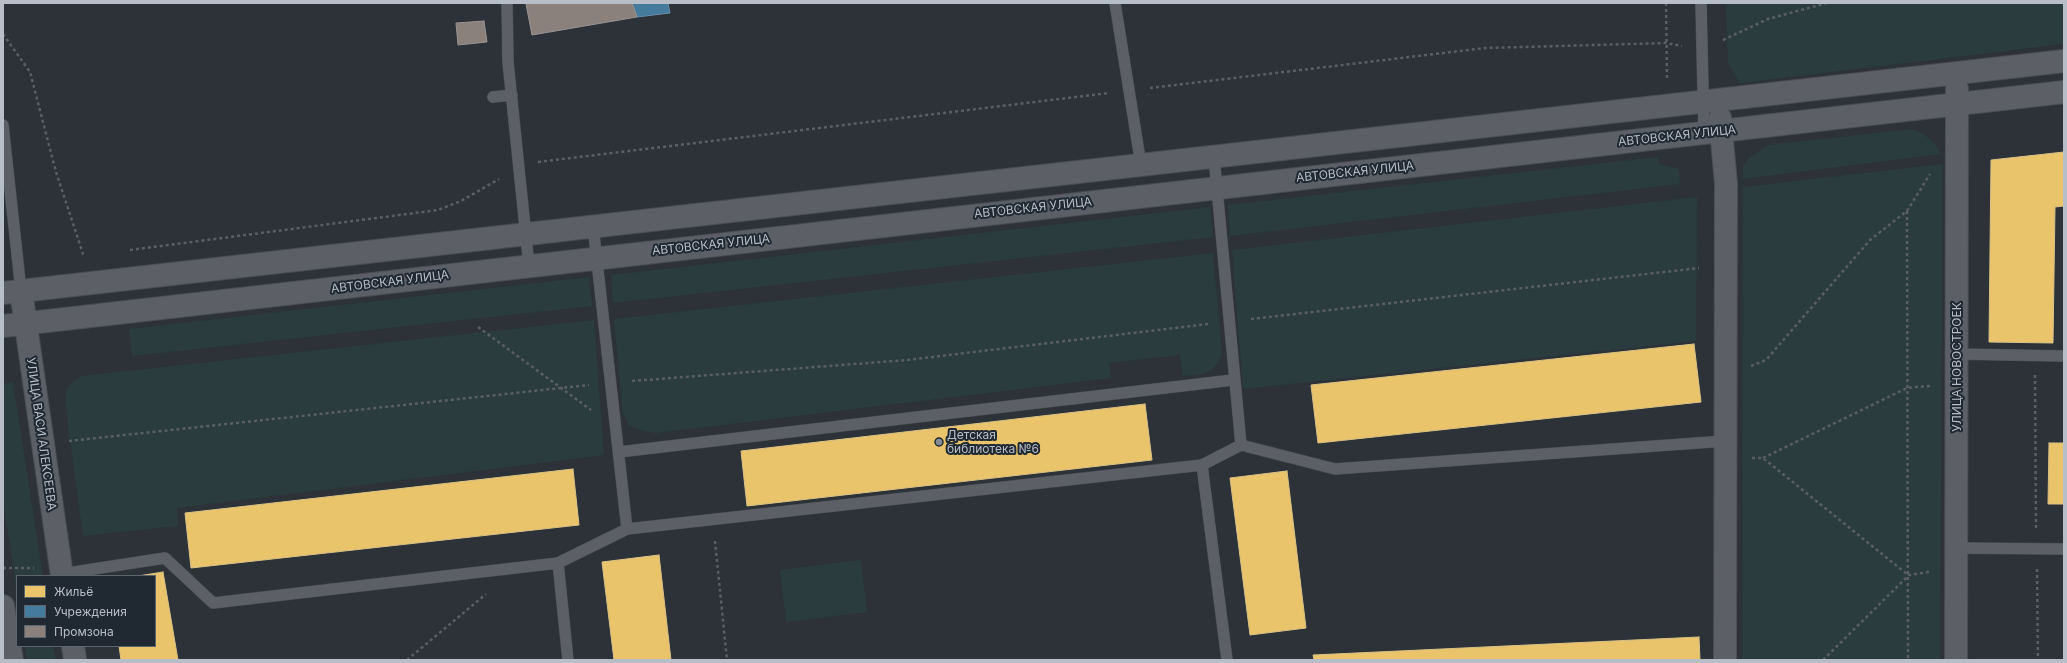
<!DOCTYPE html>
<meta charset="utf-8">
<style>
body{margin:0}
#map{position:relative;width:2067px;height:663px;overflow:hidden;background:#2c3238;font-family:Inter,sans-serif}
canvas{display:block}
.frame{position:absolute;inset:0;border:4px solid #b7bec8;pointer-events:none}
.legend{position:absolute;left:16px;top:575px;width:140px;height:72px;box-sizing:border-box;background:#202832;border:1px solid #5c646e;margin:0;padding:5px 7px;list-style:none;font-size:12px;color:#b7bec8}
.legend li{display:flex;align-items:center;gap:8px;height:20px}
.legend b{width:20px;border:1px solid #5c646e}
</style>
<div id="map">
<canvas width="2067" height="663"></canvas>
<div class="frame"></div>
<ul class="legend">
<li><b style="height:11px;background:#e9c46a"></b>Жильё</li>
<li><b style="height:11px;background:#457b9d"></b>Учреждения</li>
<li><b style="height:11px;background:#8a817c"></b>Промзона</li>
</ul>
</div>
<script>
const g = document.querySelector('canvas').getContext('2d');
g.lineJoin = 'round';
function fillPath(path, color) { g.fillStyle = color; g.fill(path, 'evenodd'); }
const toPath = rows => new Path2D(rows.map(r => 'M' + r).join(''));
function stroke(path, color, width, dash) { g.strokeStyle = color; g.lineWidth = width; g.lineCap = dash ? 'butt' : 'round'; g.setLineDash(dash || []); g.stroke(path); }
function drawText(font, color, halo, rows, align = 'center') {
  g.font = font + ' Inter,sans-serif'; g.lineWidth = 4; g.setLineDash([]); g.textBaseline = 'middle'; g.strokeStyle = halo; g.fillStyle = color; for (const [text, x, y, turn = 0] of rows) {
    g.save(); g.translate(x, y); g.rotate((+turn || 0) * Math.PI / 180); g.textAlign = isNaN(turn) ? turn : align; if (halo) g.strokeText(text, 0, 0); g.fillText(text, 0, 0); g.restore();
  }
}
fillPath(toPath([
 [1726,3,2064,3,2064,44,1740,83,1728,63],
 [1912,129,1924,134,1935,144,1941,154,1743,179,1743,167,1749,158,1768,145],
 [1658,157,1659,164,1679,169,1680,184,1230,236,1228,205],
 [1943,164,1940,660,1742,660,1743,187],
 [1697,197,1696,341,1243,389,1232,250],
 [1210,207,1213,237,613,303,611,275],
 [1213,253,1222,353,1219,361,1212,370,1203,374,1183,376,1180,355,1109,363,1111,378,656,433,642,431,629,425,623,414,614,319],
 [589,277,592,306,132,356,129,329],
 [594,320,604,455,177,508,178,526,83,536,65,403,66,392,71,383,81,376],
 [13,382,43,576,17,576,17,592,3,501,3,384],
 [861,560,867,612,786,622,780,570],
 [25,646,53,646,56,660,27,660]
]), '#2a3c3e');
const homes = toPath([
 [2064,152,2064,206,2055,207,2053,343,1989,342,1991,160,2064,152],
 [1694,344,1701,402,1318,443,1311,385,1694,344],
 [1145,404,1152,460,747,506,741,451,1145,404],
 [2049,443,2064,443,2064,504,2048,504,2049,443],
 [573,469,579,525,191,568,185,513,573,469],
 [1287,471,1306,628,1250,635,1230,478,1287,471],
 [659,555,671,660,614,660,602,562,659,555],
 [163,572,178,660,121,660,119,646,155,646,155,576,138,576,163,572],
 [1699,637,1700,660,1314,660,1313,655,1699,637]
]);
fillPath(homes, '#e9c46a');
stroke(homes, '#dac286', 1);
const public = toPath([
 [632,3,668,3,670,13,637,17,632,3]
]);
fillPath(public, '#457b9d');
stroke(public, '#678faa', 1);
const industry = toPath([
 [530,3,632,3,637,17,532,35,526,4,530,3],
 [484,21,487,42,458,45,456,23,484,21]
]);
fillPath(industry, '#8a817c');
stroke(industry, '#989393', 1);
const service = toPath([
 [507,3,508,62,529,266],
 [1115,3,1141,165],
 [1701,3,1704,133],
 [493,97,512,95],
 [3,125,21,291],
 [593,226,627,529],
 [1957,354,2064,356],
 [1241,445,1335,469,1725,441],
 [619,452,1233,380],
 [1202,465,1227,660],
 [1956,548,2064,549],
 [558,563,568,660],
 [61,574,165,558,213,603,558,563,627,529,1202,465,1241,445,1214,157]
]);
const minor = toPath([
 [1720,118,1726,184,1725,660],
 [21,291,62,576],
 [3,293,2064,61],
 [3,326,2064,92],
 [3,606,12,660],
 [73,646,75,660],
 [1956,660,1957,89]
]);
stroke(service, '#4a4e53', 12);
stroke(minor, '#4a4e53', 24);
stroke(toPath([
 [1666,3,1667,79],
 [3,34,30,72,56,172,83,254,86,256],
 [1723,40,1768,19,1827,3],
 [1150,88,1485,48,1666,43,1682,46],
 [538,162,1109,93],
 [1907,211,1908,660],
 [130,250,438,210,461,201,499,179],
 [1251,319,1699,268],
 [478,327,591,410],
 [1751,366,1766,360,1870,240,1907,211,1930,174],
 [2035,375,2036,528],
 [632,381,907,360,1208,324],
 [69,441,589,385],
 [1752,458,1763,458,1908,575],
 [1763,458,1907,388,1931,386],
 [715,541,727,660],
 [3,568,34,568],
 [2037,569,2038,660],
 [407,660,486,594],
 [1823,660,1909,575,1929,572]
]), '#5a5f63', 2.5, [3, 3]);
stroke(service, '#5c6066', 11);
stroke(minor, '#5c6066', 22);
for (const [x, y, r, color] of [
 [939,442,4,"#868d96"]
]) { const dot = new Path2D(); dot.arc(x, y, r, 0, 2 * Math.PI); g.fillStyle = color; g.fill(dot); stroke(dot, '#202832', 1.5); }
drawText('12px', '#b7bec8', '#202832', [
 ["АВТОВСКАЯ УЛИЦА",1677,136,-6],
 ["АВТОВСКАЯ УЛИЦА",1355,172,-6],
 ["АВТОВСКАЯ УЛИЦА",1033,208,-6],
 ["АВТОВСКАЯ УЛИЦА",711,245,-6],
 ["АВТОВСКАЯ УЛИЦА",390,282,-7],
 ["УЛИЦА НОВОСТРОЕК",1957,367,-90],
 ["УЛИЦА ВАСИ АЛЕКСЕЕВА",41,434,82]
]);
drawText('12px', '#b7bec8', '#202832', [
 ["Детская",947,435],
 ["библиотека №6",947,449]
], 'left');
</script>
